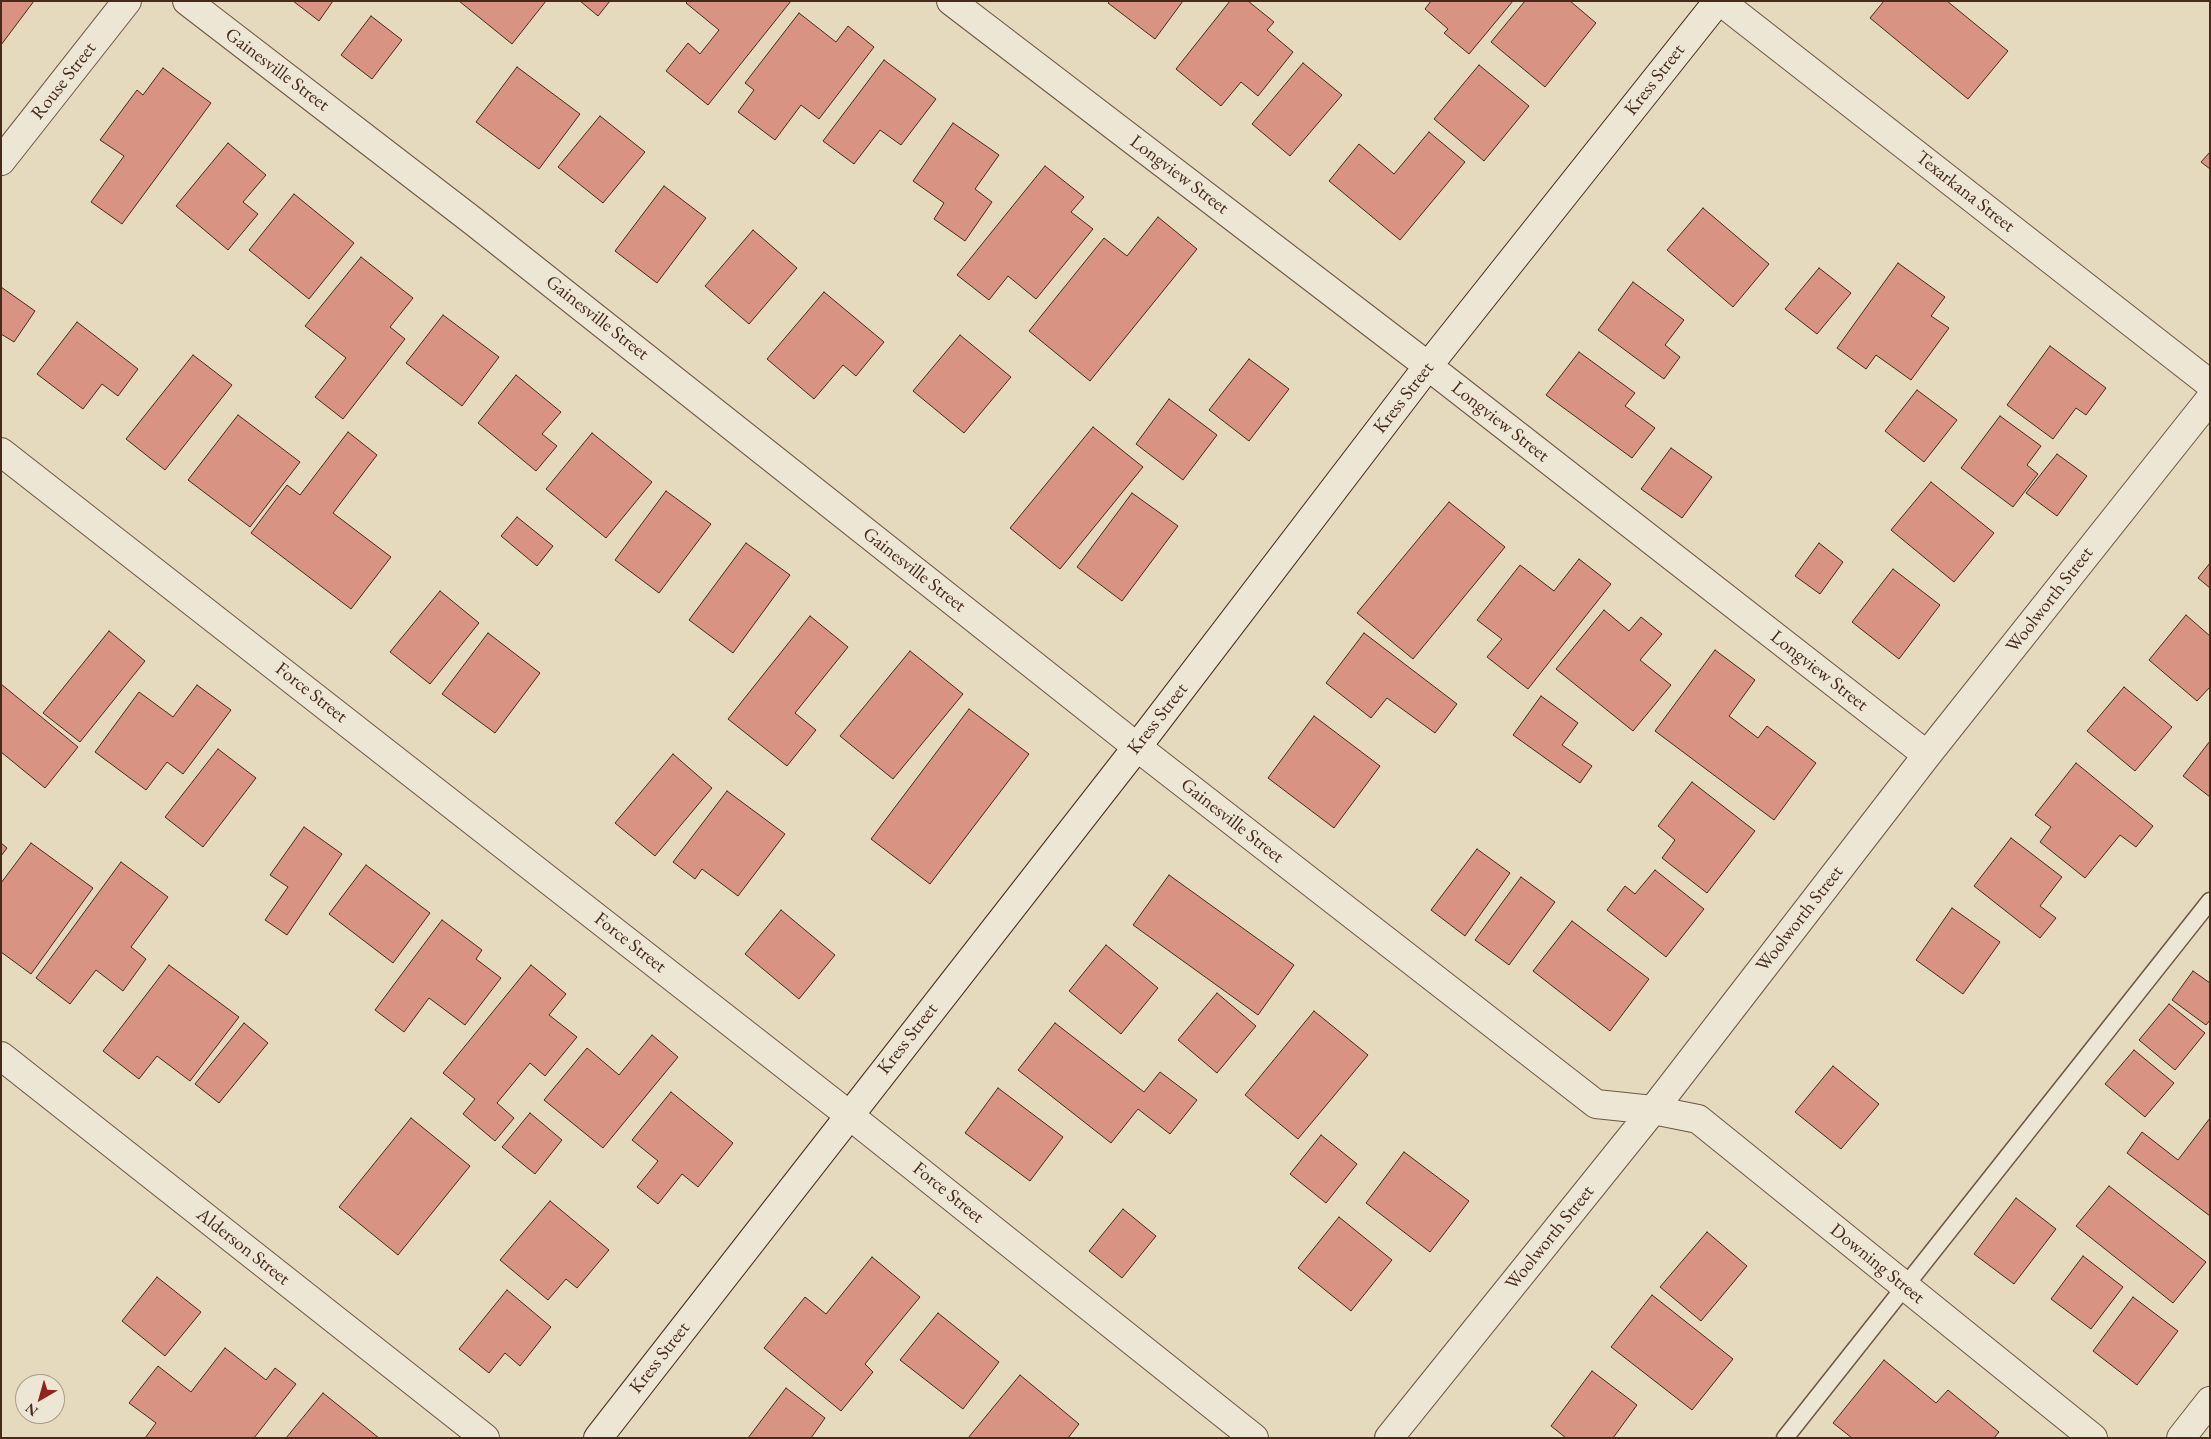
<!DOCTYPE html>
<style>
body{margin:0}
#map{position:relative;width:2211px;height:1439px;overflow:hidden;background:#e5d9be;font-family:"EB Garamond",serif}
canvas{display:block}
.frame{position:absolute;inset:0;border:2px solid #472a19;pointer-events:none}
.north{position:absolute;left:15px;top:1374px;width:50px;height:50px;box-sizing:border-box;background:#eee6d5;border:1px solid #ab9b8a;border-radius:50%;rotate:218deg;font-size:14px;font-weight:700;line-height:20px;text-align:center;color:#472a19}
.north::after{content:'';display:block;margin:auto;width:18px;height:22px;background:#8f2418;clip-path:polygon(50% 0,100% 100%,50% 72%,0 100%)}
</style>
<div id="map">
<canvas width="2211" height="1439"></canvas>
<div class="frame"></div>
<div class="north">N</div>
</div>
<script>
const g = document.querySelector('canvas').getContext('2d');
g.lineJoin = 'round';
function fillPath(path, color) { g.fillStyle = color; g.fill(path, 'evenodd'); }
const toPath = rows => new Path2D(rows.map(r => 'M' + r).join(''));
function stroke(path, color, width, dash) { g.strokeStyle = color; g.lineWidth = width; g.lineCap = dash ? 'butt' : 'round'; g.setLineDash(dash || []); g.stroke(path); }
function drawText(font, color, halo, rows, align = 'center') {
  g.font = font + ' "EB Garamond",serif'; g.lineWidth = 4.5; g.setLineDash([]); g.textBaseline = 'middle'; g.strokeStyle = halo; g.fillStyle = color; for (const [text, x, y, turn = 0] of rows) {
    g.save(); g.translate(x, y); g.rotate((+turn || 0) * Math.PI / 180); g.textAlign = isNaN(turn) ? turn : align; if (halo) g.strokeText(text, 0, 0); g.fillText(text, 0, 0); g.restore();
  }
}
const building = toPath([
 [1,1,34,1,1,45,1,1],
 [293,1,333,1,319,21,293,1],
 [459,1,546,1,512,44,459,1],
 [580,1,610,1,598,16,580,1],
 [688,1,791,1,708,105,666,71,688,43,700,54,719,30,686,3,688,1],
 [1110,1,1183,1,1155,39,1108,3,1110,1],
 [1230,1,1248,1,1274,22,1267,30,1293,52,1258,96,1241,82,1221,106,1176,69,1230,1],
 [1431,1,1513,1,1469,54,1444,33,1448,29,1425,9,1431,1],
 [1525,1,1570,1,1596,23,1545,87,1491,42,1525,1],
 [1884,1,1947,1,2008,51,1968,99,1870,18,1884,1],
 [799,13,836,42,848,26,874,47,819,119,801,105,775,140,738,112,754,90,745,83,799,13],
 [371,16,402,40,372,79,341,55,371,16],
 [884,60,936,99,901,145,880,130,854,164,823,141,884,60],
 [1303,63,1342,95,1290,156,1252,124,1303,63],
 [1479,65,1529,106,1484,161,1434,119,1479,65],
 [517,67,580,114,539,169,476,122,517,67],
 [163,68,211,103,122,224,91,202,124,156,100,140,137,90,143,95,163,68],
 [600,116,645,152,603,203,558,167,600,116],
 [953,123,999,155,975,189,992,202,965,241,934,219,944,203,913,181,953,123],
 [1429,132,1465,162,1400,240,1329,181,1359,144,1394,174,1429,132],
 [228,143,266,175,243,202,258,214,228,250,176,206,228,143],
 [2210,152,2210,169,2201,162,2210,152],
 [1045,166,1084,197,1071,212,1093,229,1036,299,1008,276,989,300,957,275,1045,166],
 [664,186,706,218,657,283,615,251,664,186],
 [294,194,354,243,309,299,249,250,294,194],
 [1703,208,1769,264,1733,307,1667,250,1703,208],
 [1158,217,1197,249,1090,381,1029,331,1104,238,1127,256,1158,217],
 [753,230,797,268,749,324,705,286,753,230],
 [361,257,413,298,390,327,405,339,343,419,315,397,346,358,305,326,361,257],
 [1898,263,1945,297,1931,316,1949,328,1911,380,1876,355,1866,369,1837,348,1898,263],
 [1819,268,1851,293,1817,334,1785,309,1819,268],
 [1633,282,1684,320,1665,345,1680,357,1664,379,1598,330,1633,282],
 [1,287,35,311,14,342,1,334,1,287],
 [824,292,884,342,856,376,843,365,814,399,767,359,824,292],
 [443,315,499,357,462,406,406,363,443,315],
 [77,322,138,369,118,396,102,384,83,409,37,374,77,322],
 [960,335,1011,377,964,433,913,391,960,335],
 [2050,346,2106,388,2086,415,2076,408,2053,439,2007,405,2050,346],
 [1579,352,1635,393,1625,406,1655,428,1632,458,1546,395,1579,352],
 [193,355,232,385,165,470,126,439,193,355],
 [1249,359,1289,389,1249,441,1209,410,1249,359],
 [516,375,561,412,542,434,557,446,536,471,478,423,516,375],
 [1917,390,1957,420,1924,462,1885,431,1917,390],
 [1169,399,1217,435,1183,480,1136,444,1169,399],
 [238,415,300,462,250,527,188,480,238,415],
 [2000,416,2041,446,2027,465,2038,474,2013,507,1961,468,2000,416],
 [1093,427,1143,467,1060,569,1010,528,1093,427],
 [348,432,377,455,333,513,391,557,351,609,251,533,287,485,300,495,348,432],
 [592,433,652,482,606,538,546,489,592,433],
 [1671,448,1712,477,1682,518,1641,489,1671,448],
 [2057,454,2087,476,2057,516,2026,493,2057,454],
 [1931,482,1994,533,1954,582,1891,530,1931,482],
 [666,491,711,524,659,593,615,560,666,491],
 [1132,493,1178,526,1122,601,1077,567,1132,493],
 [1449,502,1505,547,1413,659,1357,613,1449,502],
 [517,517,553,546,537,566,501,536,517,517],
 [746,543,790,575,733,653,689,620,746,543],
 [1819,543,1843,562,1820,594,1795,576,1819,543],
 [1579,559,1611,584,1528,689,1487,657,1502,639,1477,620,1520,565,1554,591,1579,559],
 [2210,563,2210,588,2198,578,2210,563],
 [1893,569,1940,605,1899,659,1852,622,1893,569],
 [440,591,479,623,430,684,390,652,440,591],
 [1604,610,1629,631,1641,617,1662,634,1640,660,1671,685,1633,731,1556,669,1604,610],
 [2186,615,2210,636,2210,687,2197,701,2149,660,2186,615],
 [810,616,848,647,795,713,816,730,787,766,728,719,810,616],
 [109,631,145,661,80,742,43,713,109,631],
 [488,633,540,673,495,733,442,694,488,633],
 [1364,633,1457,704,1435,733,1387,698,1371,718,1326,683,1364,633],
 [1715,650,1755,680,1729,716,1758,738,1767,726,1816,763,1774,820,1655,731,1715,650],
 [910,651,963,694,893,779,840,736,910,651],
 [1,684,78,747,45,788,1,752,1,684],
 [197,685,231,710,183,774,167,762,146,790,95,752,139,692,173,717,197,685],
 [2124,687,2172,727,2135,771,2087,731,2124,687],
 [1541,696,1578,723,1562,745,1592,766,1580,783,1513,735,1541,696],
 [969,709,1029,754,930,884,871,839,969,709],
 [1314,716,1380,766,1334,828,1268,778,1314,716],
 [2210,741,2210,797,2183,776,2210,741],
 [218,749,256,778,203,847,165,817,218,749],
 [673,754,712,788,655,856,615,823,673,754],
 [2076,763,2153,826,2136,847,2120,835,2085,878,2040,842,2051,827,2035,815,2076,763],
 [1692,782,1755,831,1707,893,1662,858,1675,840,1658,826,1692,782],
 [727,791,785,834,738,896,702,869,695,879,673,862,727,791],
 [304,827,342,854,287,935,265,920,288,887,270,875,304,827],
 [2011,838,2062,877,2040,906,2056,918,2040,938,1974,886,2011,838],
 [1,843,7,848,1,856,1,843],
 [31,843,93,888,31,974,1,952,1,883,31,843],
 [1477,849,1510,873,1465,936,1431,910,1477,849],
 [121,862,168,897,131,947,146,959,123,991,96,970,70,1004,36,978,121,862],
 [366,865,430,913,393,963,329,914,366,865],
 [1655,870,1704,909,1666,957,1607,910,1625,886,1635,894,1655,870],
 [1169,875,1294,965,1258,1015,1133,925,1169,875],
 [1521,877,1555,902,1509,965,1475,940,1521,877],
 [1952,908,2000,942,1963,994,1916,960,1952,908],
 [781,910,835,955,799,999,745,954,781,910],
 [442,920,482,950,476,959,501,978,465,1025,429,998,404,1032,375,1010,442,920],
 [1572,921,1649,979,1610,1031,1533,971,1572,921],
 [1106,945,1158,988,1121,1034,1069,991,1106,945],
 [169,965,239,1017,190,1081,157,1056,139,1079,103,1051,169,965],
 [531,965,566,994,549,1015,577,1037,545,1076,530,1063,497,1103,514,1118,495,1141,463,1114,475,1099,443,1073,531,965],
 [2193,971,2210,983,2210,1020,2206,1025,2172,1000,2193,971],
 [1217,993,1256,1026,1217,1073,1178,1040,1217,993],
 [2169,1004,2205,1033,2175,1070,2139,1040,2169,1004],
 [1314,1011,1368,1055,1298,1139,1245,1095,1314,1011],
 [244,1023,268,1043,219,1103,195,1084,244,1023],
 [1055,1023,1144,1092,1160,1072,1197,1100,1170,1134,1138,1109,1111,1143,1018,1070,1055,1023],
 [652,1035,678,1057,603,1148,544,1100,587,1048,619,1075,652,1035],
 [2134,1050,2174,1083,2145,1117,2105,1084,2134,1050],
 [1833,1066,1879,1104,1841,1149,1795,1112,1833,1066],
 [998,1088,1063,1137,1030,1181,965,1133,998,1088],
 [671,1092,733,1143,698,1187,682,1174,658,1204,637,1187,658,1161,632,1140,671,1092],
 [530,1113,562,1140,535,1174,502,1147,530,1113],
 [411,1118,470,1166,398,1255,339,1207,411,1118],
 [2210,1118,2210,1216,2127,1153,2142,1132,2178,1160,2210,1118],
 [1321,1135,1357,1164,1326,1203,1290,1174,1321,1135],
 [1404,1152,1469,1201,1430,1252,1366,1203,1404,1152],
 [2109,1186,2206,1262,2173,1303,2076,1226,2109,1186],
 [2016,1198,2056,1229,2014,1284,1974,1254,2016,1198],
 [550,1201,609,1250,577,1288,566,1279,548,1300,500,1260,550,1201],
 [1123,1209,1156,1236,1122,1278,1089,1251,1123,1209],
 [1339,1217,1392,1260,1351,1311,1298,1268,1339,1217],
 [1707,1232,1747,1266,1701,1321,1660,1287,1707,1232],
 [2083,1256,2123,1287,2091,1329,2051,1299,2083,1256],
 [872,1257,920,1297,865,1364,873,1372,841,1411,764,1348,805,1297,826,1314,872,1257],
 [157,1277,201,1312,165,1356,122,1321,157,1277],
 [507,1290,551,1327,520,1366,505,1353,489,1373,459,1349,507,1290],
 [1652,1295,1733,1359,1692,1410,1611,1347,1652,1295],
 [2133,1297,2178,1331,2137,1385,2093,1351,2133,1297],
 [938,1313,999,1362,963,1409,900,1360,938,1313],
 [225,1348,266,1380,275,1368,296,1384,254,1438,145,1438,156,1423,129,1403,158,1366,191,1392,225,1348],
 [1884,1360,1936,1403,1948,1390,1999,1432,1994,1438,1852,1438,1833,1423,1884,1360],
 [1592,1371,1637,1405,1613,1438,1566,1438,1551,1426,1592,1371],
 [1020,1375,1079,1424,1068,1438,968,1438,1020,1375],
 [786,1388,825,1418,811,1438,748,1438,786,1388],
 [323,1393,379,1438,286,1438,323,1393]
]);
fillPath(building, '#d89383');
stroke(building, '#472a19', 1);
const lane = toPath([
 [1785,1438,2210,901]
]);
const street = toPath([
 [187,1,473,221,1137,747,1596,1104,1653,1110,1698,1119,2093,1438],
 [951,1,1428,366,1927,755],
 [1720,1,2210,384],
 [1,161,127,1],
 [1,452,849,1115,1254,1438],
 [1,1056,485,1438],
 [1389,1438,1653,1110,1927,755,2210,399],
 [2181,1438,2210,1401]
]);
const secondary = toPath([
 [598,1438,1137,747,1428,366,1718,1]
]);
stroke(lane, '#6e5642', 19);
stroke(street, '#6e5642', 30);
stroke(secondary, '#472a19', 30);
stroke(lane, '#eee6d5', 16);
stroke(street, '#eee6d5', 28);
stroke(secondary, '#eee6d5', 28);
drawText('19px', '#472a19', '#eee6d5', [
 ["Gainesville Street",277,70,37],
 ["Kress Street",1655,80,-52],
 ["Rouse Street",64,81,-52],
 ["Longview Street",1179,175,37],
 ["Texarkana Street",1965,192,38],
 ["Gainesville Street",597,318,38],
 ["Kress Street",1404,398,-52],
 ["Longview Street",1500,422,38],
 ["Gainesville Street",914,570,38],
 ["Woolworth Street",2050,600,-52],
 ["Longview Street",1819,671,38],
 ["Force Street",311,693,38],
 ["Kress Street",1158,719,-52],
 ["Gainesville Street",1232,821,38],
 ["Woolworth Street",1800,919,-52],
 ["Force Street",630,943,38],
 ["Kress Street",908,1039,-52],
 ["Force Street",948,1193,39],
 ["Woolworth Street",1550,1238,-51],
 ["Alderson Street",243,1247,38],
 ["Downing Street",1877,1264,39],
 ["Kress Street",660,1358,-52]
]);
</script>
